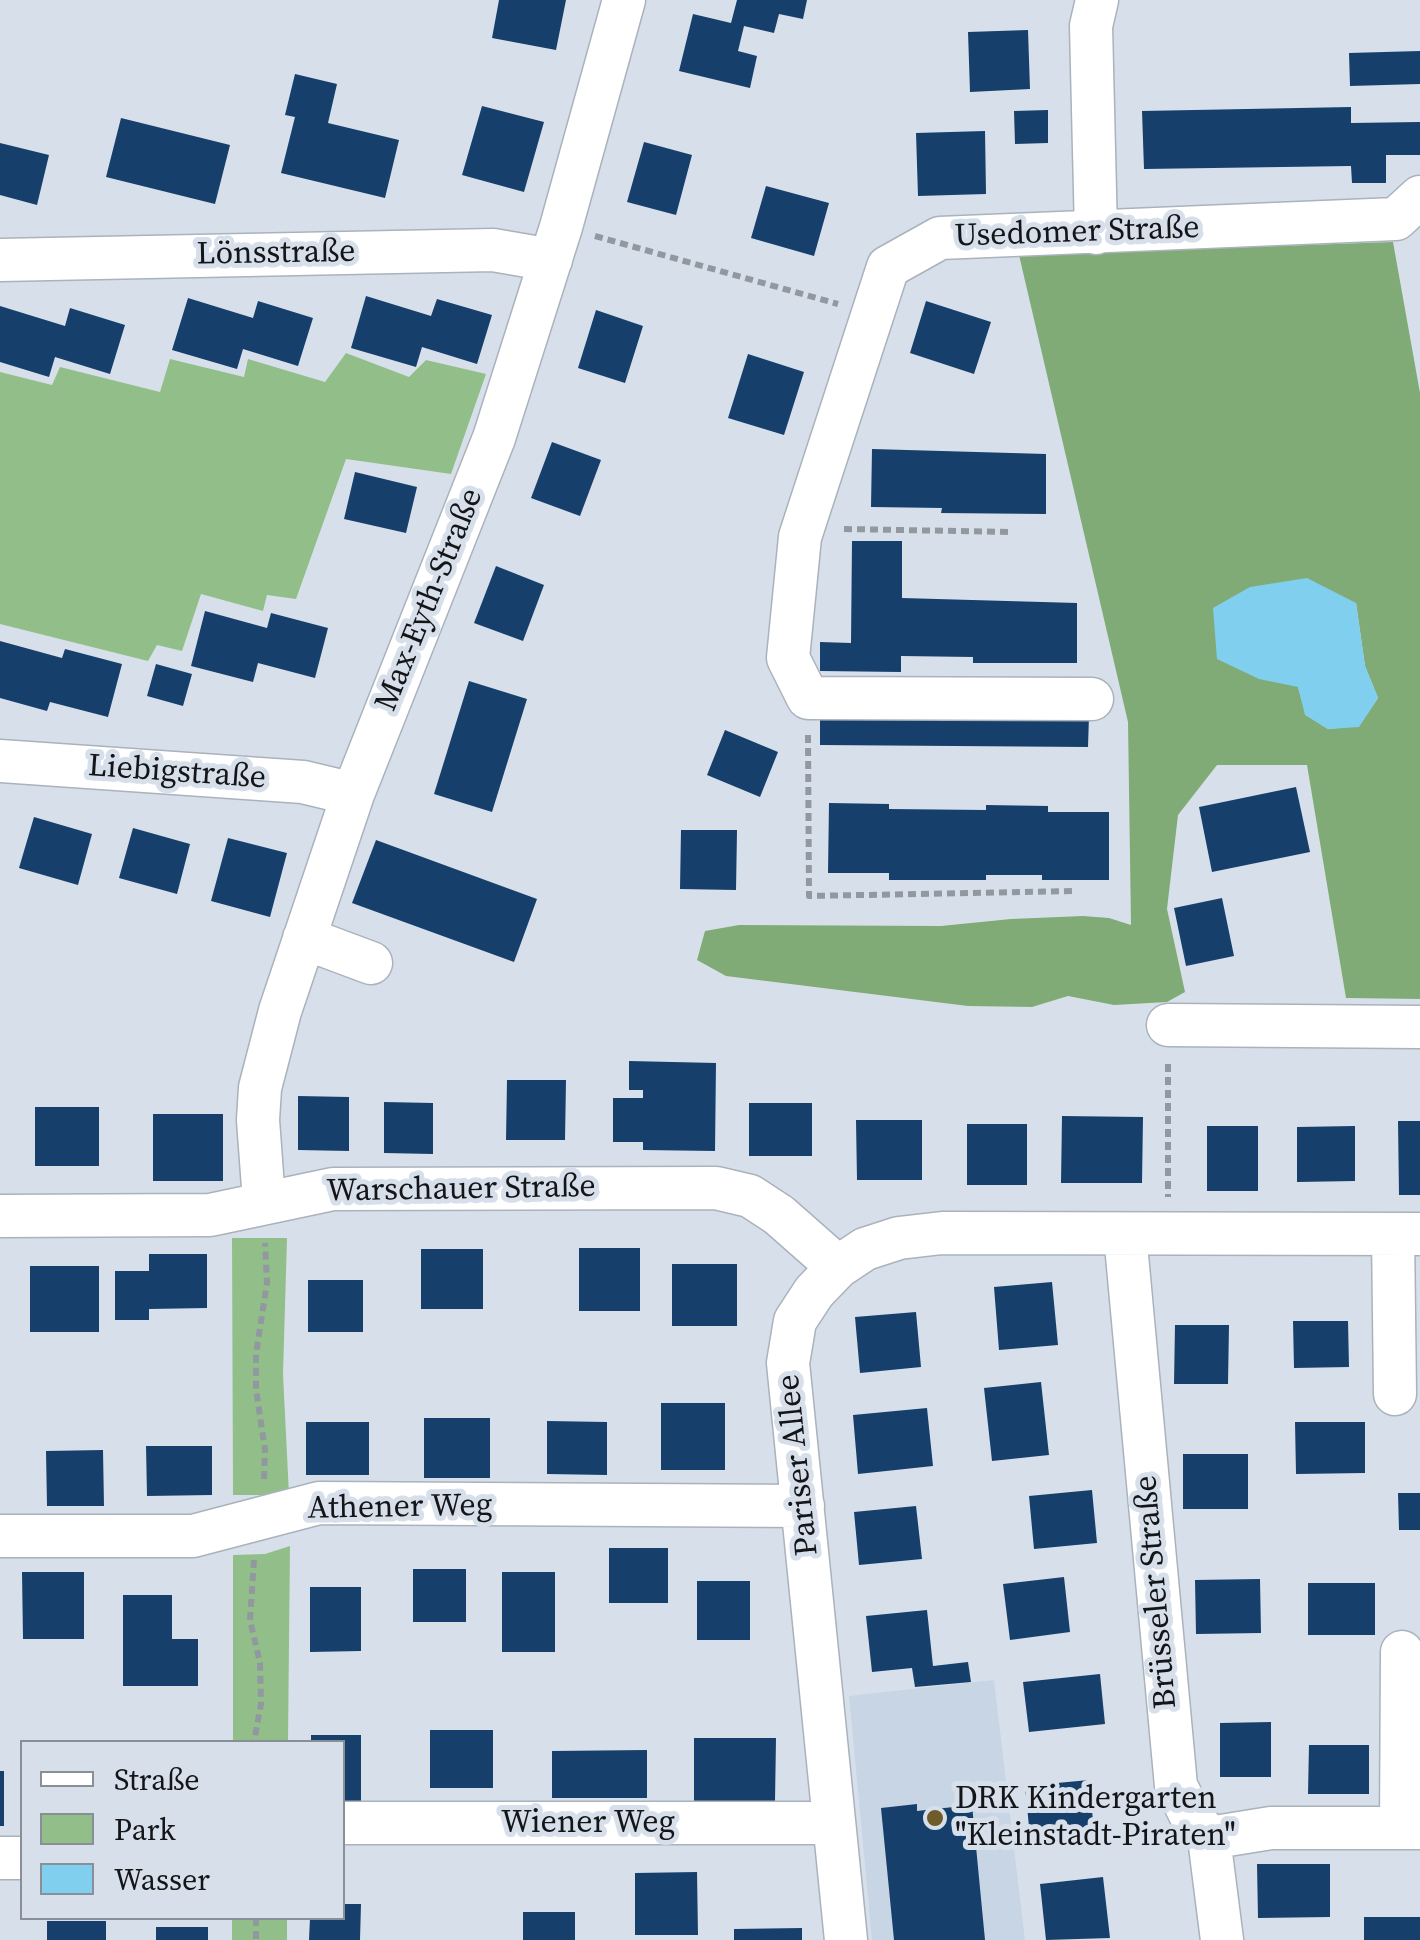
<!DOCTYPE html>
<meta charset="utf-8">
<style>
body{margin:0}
#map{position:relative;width:1420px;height:1940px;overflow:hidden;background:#d7e0ea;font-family:"Source Serif 4",serif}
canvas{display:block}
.legend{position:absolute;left:20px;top:1740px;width:325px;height:180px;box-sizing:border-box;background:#d7e0ea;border:2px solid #898f96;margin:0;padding:12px 18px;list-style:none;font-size:30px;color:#131519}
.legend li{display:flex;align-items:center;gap:20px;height:50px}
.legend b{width:50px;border:2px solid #898f96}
</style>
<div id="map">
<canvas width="1420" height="1940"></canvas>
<ul class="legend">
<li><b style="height:12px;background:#fff"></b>Straße</li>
<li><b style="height:28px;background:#92bf89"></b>Park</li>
<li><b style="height:28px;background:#80cfee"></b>Wasser</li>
</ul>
</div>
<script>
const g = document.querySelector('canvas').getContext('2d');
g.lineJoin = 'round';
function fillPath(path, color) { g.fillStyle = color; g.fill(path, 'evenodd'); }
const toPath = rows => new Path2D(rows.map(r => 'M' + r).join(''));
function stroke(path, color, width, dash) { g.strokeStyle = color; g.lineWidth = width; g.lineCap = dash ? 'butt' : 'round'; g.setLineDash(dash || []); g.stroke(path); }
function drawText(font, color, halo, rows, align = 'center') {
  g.font = font + ' "Source Serif 4",serif'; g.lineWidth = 10; g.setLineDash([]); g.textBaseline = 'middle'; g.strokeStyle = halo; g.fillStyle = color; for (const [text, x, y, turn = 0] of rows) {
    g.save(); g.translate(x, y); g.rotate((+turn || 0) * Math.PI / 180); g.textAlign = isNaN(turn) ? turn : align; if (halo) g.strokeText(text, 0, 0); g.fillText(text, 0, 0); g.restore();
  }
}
fillPath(toPath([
 [994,1680,1025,1940,872,1940,849,1696]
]), '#c8d5e5');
fillPath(toPath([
 [346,353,409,377,426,360,486,374,451,474,346,459,296,599,267,595,263,611,201,594,182,651,157,645,148,661,0,624,0,372,52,385,60,367,160,392,170,359,244,377,248,359,325,382],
 [232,1238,287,1238,283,1374,289,1495,233,1495],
 [290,1546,288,1742,233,1742,233,1555,265,1554],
 [232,1918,287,1918,287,1940,232,1940]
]), '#92bf89');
fillPath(toPath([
 [1393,242,1420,393,1420,999,1346,998,1307,765,1217,765,1178,815,1167,909,1185,992,1167,1002,1114,1005,1068,996,1032,1007,968,1006,726,976,697,960,705,931,739,925,941,926,1011,919,1083,916,1109,918,1131,925,1128,722,1019,255],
 [1356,603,1365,666,1378,698,1359,726,1328,729,1306,715,1298,687]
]), '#80ab76');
fillPath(toPath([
 [1307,578,1356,603,1365,666,1378,698,1359,727,1328,729,1305,715,1298,687,1259,679,1217,659,1213,608,1250,587]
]), '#80cfee');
fillPath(toPath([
 [499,0,566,0,556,50,492,38],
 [737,0,807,0,803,19,779,14,774,33,744,26,738,51,757,56,750,88,679,71,693,14,731,23],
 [1028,30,1030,89,970,92,968,32],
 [1420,51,1420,84,1350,86,1349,53],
 [295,74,337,84,328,123,399,140,385,198,281,173,295,117,285,115],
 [482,106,544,122,524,192,462,175],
 [1351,107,1351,123,1420,122,1420,155,1386,155,1386,183,1352,183,1351,166,1144,169,1142,111],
 [1048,110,1048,143,1015,144,1014,111],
 [121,118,230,145,215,204,106,177],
 [985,131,986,194,918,196,916,133],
 [644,142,692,155,676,215,627,202],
 [0,143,49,155,37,205,0,195],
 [766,186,829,203,814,256,751,238],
 [366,296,431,316,437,299,492,315,477,364,422,347,416,367,351,348],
 [188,298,253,318,258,301,313,318,298,366,243,349,237,369,172,350],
 [926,301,991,322,974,374,910,353],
 [0,306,65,326,70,308,125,325,110,374,55,357,49,377,0,362],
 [596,310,643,326,625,383,578,368],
 [748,354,804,372,784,435,728,418],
 [552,442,601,460,580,516,531,498],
 [872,449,1046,454,1046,514,941,513,942,508,871,507],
 [355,472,417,487,406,533,344,519],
 [852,541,902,541,902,598,1077,603,1077,663,973,663,973,657,901,656,901,672,820,671,820,642,851,643],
 [496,566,544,585,523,641,474,623],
 [205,611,267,628,271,613,328,628,315,678,258,663,253,682,191,666],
 [0,641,62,658,65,649,122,664,108,717,50,702,47,711,0,698],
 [156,664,192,674,183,706,147,696],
 [469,681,527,699,492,812,434,794],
 [820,714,1089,716,1088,747,820,745],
 [725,730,778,752,760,797,707,775],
 [1296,787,1310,852,1212,872,1199,807],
 [829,803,889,804,889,809,986,810,986,805,1048,806,1048,812,1109,812,1109,880,1042,880,1042,875,986,875,986,880,889,880,889,873,828,873],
 [34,817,92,834,78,885,19,868],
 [133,828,190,844,177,894,119,878],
 [681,830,737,830,736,890,680,889],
 [228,838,287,853,270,917,211,901],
 [376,840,537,899,514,962,352,903],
 [1222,898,1234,956,1186,966,1174,908],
 [629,1061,716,1063,715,1151,643,1150,643,1142,613,1142,613,1098,643,1098,643,1090,629,1090],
 [507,1080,566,1080,565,1140,506,1140],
 [298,1096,349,1097,349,1151,298,1150],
 [384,1102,433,1103,433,1154,384,1153],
 [749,1103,812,1103,812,1156,749,1156],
 [35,1107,99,1107,99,1166,35,1166],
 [153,1114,223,1114,223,1181,153,1181],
 [1062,1116,1143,1117,1142,1183,1061,1183],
 [856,1120,922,1120,922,1180,857,1180],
 [1398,1121,1420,1121,1420,1195,1399,1195],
 [967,1124,1027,1124,1027,1185,967,1185],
 [1207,1126,1258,1126,1258,1191,1207,1191],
 [1355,1126,1355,1181,1297,1182,1297,1127],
 [579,1248,640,1248,640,1311,579,1311],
 [421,1249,483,1249,483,1309,421,1309],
 [149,1254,207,1254,207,1308,149,1309,149,1320,115,1320,115,1271,149,1271],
 [672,1264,737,1264,737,1326,672,1326],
 [30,1266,99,1266,99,1332,30,1332],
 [308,1280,363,1280,363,1332,308,1332],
 [1052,1282,1058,1345,999,1350,994,1287],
 [916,1312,921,1367,860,1373,855,1317],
 [1293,1321,1348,1321,1349,1367,1294,1368],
 [1175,1325,1229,1325,1228,1384,1174,1384],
 [1041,1382,1049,1455,992,1461,984,1388],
 [661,1403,725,1403,725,1470,661,1470],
 [927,1408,933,1466,858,1474,853,1415],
 [424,1418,490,1418,490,1478,424,1478],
 [547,1421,607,1422,607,1475,547,1474],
 [306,1422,369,1422,369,1475,306,1475],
 [1295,1422,1365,1422,1365,1473,1296,1474],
 [146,1446,212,1446,212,1495,147,1496],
 [103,1450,104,1506,47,1506,46,1451],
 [1183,1454,1248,1454,1248,1509,1183,1509],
 [1092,1490,1097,1543,1034,1549,1029,1496],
 [1398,1493,1420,1493,1420,1530,1399,1530],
 [916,1506,922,1559,859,1565,854,1512],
 [609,1548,668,1548,668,1603,609,1603],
 [413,1569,466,1569,466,1622,413,1622],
 [22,1572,84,1572,84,1639,23,1639],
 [502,1572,555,1572,555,1652,502,1652],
 [1064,1577,1070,1632,1010,1640,1003,1584],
 [1260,1579,1261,1633,1196,1634,1195,1580],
 [697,1581,750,1581,750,1640,697,1640],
 [1308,1583,1375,1583,1375,1635,1308,1635],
 [310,1587,361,1587,361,1651,310,1652],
 [123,1595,172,1595,172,1639,198,1639,198,1686,123,1686],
 [927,1610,933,1666,968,1662,971,1682,915,1687,912,1668,872,1672,866,1616],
 [1100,1674,1105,1724,1029,1732,1023,1682],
 [1271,1722,1271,1777,1220,1777,1220,1723],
 [430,1730,493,1730,493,1788,430,1788],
 [311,1735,361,1735,361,1801,342,1801,342,1742,311,1742],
 [694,1738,776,1738,775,1801,694,1801],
 [1309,1745,1369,1745,1369,1794,1308,1794],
 [647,1750,647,1798,552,1798,552,1751],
 [0,1771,4,1771,4,1826,0,1826],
 [1089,1780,1095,1841,1031,1847,1025,1786],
 [917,1804,917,1811,972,1805,985,1940,894,1940,881,1808],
 [1257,1864,1330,1864,1330,1917,1258,1918],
 [697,1872,698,1935,635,1935,635,1873],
 [1103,1877,1110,1938,1046,1940,1040,1884],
 [342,1904,361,1904,360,1940,309,1940,310,1918,342,1918],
 [523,1912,575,1912,575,1940,523,1940],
 [1364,1917,1420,1917,1420,1940,1364,1940],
 [47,1921,106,1921,106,1940,47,1940],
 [156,1927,208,1927,208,1940,156,1940],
 [802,1928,802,1940,734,1940,734,1929]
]), '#163f6c');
const minor = toPath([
 [1096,233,1091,26,1097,0],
 [0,260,493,250,551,260],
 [1092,699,808,698,788,658,800,537,888,267,940,238,1396,219,1420,197],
 [0,761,303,782,353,794],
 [304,938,371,963],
 [1168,1025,1420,1027],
 [264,1201,258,1120,260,1088,280,1011,353,794,494,438,561,227,624,0],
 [0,1216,210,1215,333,1189,716,1188,750,1196,779,1215,838,1267],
 [1125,1234,1176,1786,1190,1814,1209,1838,1222,1940],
 [1393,1234,1395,1394],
 [0,1536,193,1536,319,1503,803,1506],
 [342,1823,834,1823],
 [1401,1828,1402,1652],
 [1209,1838,1271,1828,1420,1828],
 [0,1858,22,1858],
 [846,1940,788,1363,795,1321,814,1292,838,1267,865,1249,899,1238,942,1233,1420,1234]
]);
stroke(minor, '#aab2bc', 45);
stroke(toPath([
 [595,236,838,304],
 [844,529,1013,532],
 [808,735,809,896,1076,891],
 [1168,1064,1168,1197],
 [264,1479,265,1450,256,1389,256,1354,267,1283,265,1243],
 [254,1560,250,1620,260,1663,261,1704,254,1742],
 [256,1918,256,1940]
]), '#9198a0', 6, [8, 5]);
stroke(minor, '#fff', 42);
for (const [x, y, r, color] of [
 [935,1818,10,"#6e5c2b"]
]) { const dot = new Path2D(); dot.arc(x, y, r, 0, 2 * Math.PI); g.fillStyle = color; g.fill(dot); stroke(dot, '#d7e0ea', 4); }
drawText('32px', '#131519', '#d7e0ea', [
 ["Usedomer Straße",1077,233,-2],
 ["Lönsstraße",276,254,-1],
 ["Max-Eyth-Straße",430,600,-68],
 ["Liebigstraße",177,773,4],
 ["Warschauer Straße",461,1190,-1],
 ["Pariser Allee",799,1465,-96],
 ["Athener Weg",400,1508,-1],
 ["Brüsseler Straße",1157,1592,-95],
 ["Wiener Weg",588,1824]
]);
drawText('32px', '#131519', '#d7e0ea', [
 ["DRK Kindergarten",955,1800],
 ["\"Kleinstadt-Piraten\"",955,1837]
], 'left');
</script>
